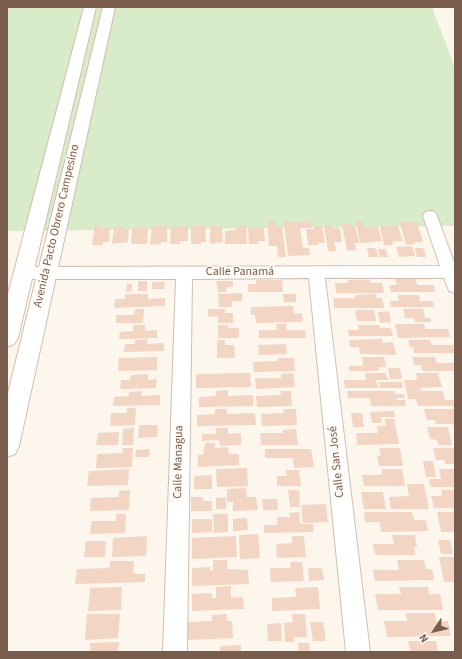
<!DOCTYPE html>
<meta charset="utf-8">
<style>
body{margin:0}
#map{position:relative;width:462px;height:659px;overflow:hidden;background:#fdf6ec;font-family:"Source Sans 3",sans-serif}
canvas{display:block}
.frame{position:absolute;inset:0;border:8px solid #7a5c4d;pointer-events:none}
.north{position:absolute;left:414px;top:611px;width:40px;height:40px;-webkit-text-stroke:3px #fffaf3;paint-order:stroke;rotate:235deg;font-size:11px;font-weight:700;line-height:16px;text-align:center;color:#7a5c4d}
.north::after{content:'';display:block;margin:auto;width:14px;height:18px;background:#7a5c4d;clip-path:polygon(50% 0,100% 100%,50% 72%,0 100%)}
</style>
<div id="map">
<canvas width="462" height="659"></canvas>
<div class="frame"></div>
<div class="north">N</div>
</div>
<script>
const g = document.querySelector('canvas').getContext('2d');
g.lineJoin = 'round';
function fillPath(path, color) { g.fillStyle = color; g.fill(path, 'evenodd'); }
const toPath = rows => new Path2D(rows.map(r => 'M' + r).join(''));
function stroke(path, color, width, dash) { g.strokeStyle = color; g.lineWidth = width; g.lineCap = dash ? 'butt' : 'round'; g.setLineDash(dash || []); g.stroke(path); }
function drawText(font, color, halo, rows, align = 'center') {
  g.font = font + ' "Source Sans 3",sans-serif'; g.lineWidth = 3.5; g.setLineDash([]); g.textBaseline = 'middle'; g.strokeStyle = halo; g.fillStyle = color; for (const [text, x, y, turn = 0] of rows) {
    g.save(); g.translate(x, y); g.rotate((+turn || 0) * Math.PI / 180); g.textAlign = isNaN(turn) ? turn : align; if (halo) g.strokeText(text, 0, 0); g.fillText(text, 0, 0); g.restore();
  }
}
fillPath(toPath([
 [7,7,432,7,455,68,455,226,8,231,7,234]
]), '#d8ecc9');
fillPath(toPath([
 [267,221,276,221,277,227,282,226,286,257,278,257,277,246,269,246],
 [311,221,312,228,300,228,303,248,309,248,310,255,288,256,284,222],
 [356,222,363,222,364,227,378,227,382,241,360,243],
 [400,222,417,222,423,242,414,242,415,244,406,245],
 [351,223,351,226,355,226,359,243,355,243,356,250,347,251,342,224],
 [95,225,101,225,100,228,110,228,109,242,103,242,103,245,92,245],
 [236,225,246,225,247,244,225,244,225,231,236,230],
 [332,225,332,228,340,228,342,242,334,242,336,251,328,251,324,226],
 [152,226,167,226,167,242,161,242,161,244,150,245],
 [171,226,188,226,188,241,180,241,180,244,170,244],
 [191,226,205,226,206,242,201,242,201,244,191,244],
 [210,226,222,226,223,242,210,244],
 [314,226,322,226,325,243,318,243,318,245,308,245,306,229,315,229],
 [380,226,398,226,403,241,392,242,393,245,384,245],
 [114,227,123,227,123,229,129,229,128,242,112,244],
 [148,227,147,244,131,244,132,228],
 [264,227,265,241,257,241,258,244,249,244,248,228],
 [412,246,415,256,399,257,396,247],
 [367,248,376,248,378,257,369,257],
 [415,248,424,248,426,257,417,257],
 [378,249,386,249,388,257,380,257],
 [395,279,416,279,417,285,434,285,435,292,391,292,389,285,397,285],
 [256,280,282,280,283,292,248,292,248,284,256,284],
 [347,280,370,280,371,283,382,283,384,293,336,293,335,283,348,283],
 [138,281,147,281,147,291,138,291],
 [216,281,233,281,233,287,226,287,226,292,218,292],
 [152,282,165,282,164,289,152,289],
 [127,284,132,284,132,291,126,292],
 [242,293,242,301,232,301,232,307,219,307,218,294],
 [125,294,148,294,148,299,165,298,165,306,114,308,115,299,125,299],
 [283,294,296,294,296,302,284,302],
 [376,294,376,298,382,298,384,308,334,308,333,298,355,298,355,295],
 [398,295,419,295,420,301,433,301,434,307,391,307,390,301,399,301],
 [293,306,294,314,302,313,303,322,256,323,255,315,251,315,251,307],
 [135,309,144,309,143,323,116,323,116,315,134,315],
 [208,309,225,309,225,313,233,313,233,323,218,323,218,316,208,317],
 [403,309,423,309,425,318,430,318,431,322,415,322,414,318,405,318],
 [355,310,374,310,376,321,357,321],
 [389,311,391,322,380,323,378,312],
 [276,324,286,324,287,330,305,330,306,338,259,338,259,330,277,330],
 [395,324,424,324,425,329,448,329,450,337,398,338],
 [133,325,145,325,145,331,157,330,157,338,119,339,120,332,133,331],
 [218,325,228,325,228,328,239,328,239,338,218,338],
 [358,325,379,325,380,328,391,328,393,336,349,336,348,330,359,330],
 [148,339,147,344,164,343,164,351,124,352,125,344,135,344,135,340],
 [382,339,383,343,393,342,396,355,360,354,359,347,350,347,349,340],
 [217,340,225,340,225,345,234,345,235,358,217,358],
 [408,340,430,340,432,345,453,345,455,353,414,353,413,347,410,347],
 [286,344,287,354,259,355,258,345],
 [157,357,157,370,118,371,119,358],
 [362,357,384,357,386,367,378,367,379,371,349,371,349,366,363,366],
 [412,357,435,357,437,363,455,363,455,371,422,371,421,365,414,365],
 [278,358,294,358,295,371,254,372,253,362,278,361],
 [388,368,400,368,402,379,390,379],
 [250,373,251,387,196,388,196,374],
 [293,373,295,387,256,389,255,378,281,378,281,374],
 [365,373,386,373,388,380,376,380,378,388,345,388,344,380,366,380],
 [416,373,438,373,442,387,419,388,420,388,421,391,443,391,445,400,455,400,455,406,418,406,416,399,408,399,404,380,417,380],
 [148,374,148,380,157,379,156,388,120,389,121,380,130,380,131,375],
 [379,382,402,382,403,388,380,388],
 [228,390,228,396,253,395,253,406,199,407,199,397,216,396,216,391],
 [142,391,141,396,160,395,160,405,113,406,114,397,129,396,129,392],
 [280,391,291,391,292,406,257,407,256,396,281,395],
 [347,391,394,391,395,394,404,394,405,398,396,398,396,400,405,400,406,406,371,406,370,398,348,398],
 [127,408,136,408,135,425,110,426,111,413,127,413],
 [215,409,227,409,227,414,255,413,256,425,197,426,197,415,215,414],
 [283,409,296,409,297,425,262,426,261,414,284,413],
 [424,409,455,409,455,424,436,424,435,420,427,420],
 [394,411,395,417,381,417,382,423,372,423,370,412],
 [351,413,362,413,364,427,353,427],
 [385,419,394,419,399,444,357,445,356,433,378,433,377,426,386,426],
 [139,425,158,425,157,437,138,438],
 [427,427,448,427,452,445,438,445,437,440,430,439],
 [134,428,133,445,122,445,123,429],
 [216,428,228,428,228,434,241,433,241,445,220,446,219,440,202,441,202,434,216,434],
 [296,429,298,445,261,445,260,433,283,433,283,430],
 [119,432,118,445,96,445,98,433],
 [205,443,215,443,215,448,228,447,229,454,239,454,239,465,198,467,198,455,203,455],
 [123,448,133,448,132,467,96,468,97,454,123,453],
 [379,448,400,448,403,466,379,466,377,456,381,455],
 [433,448,455,448,455,464,445,464,444,460,436,460],
 [150,449,149,457,135,457,136,450],
 [265,449,311,449,314,467,294,468,293,458,265,458],
 [423,461,433,461,436,477,426,477],
 [247,468,248,486,217,487,216,469],
 [129,469,128,485,87,486,89,471],
 [382,469,402,469,405,486,364,486,362,475,382,475],
 [439,469,455,469,455,487,431,487,429,479,441,479],
 [286,470,299,470,301,486,277,486,277,476,287,476],
 [212,475,212,489,194,489,194,476],
 [407,484,424,484,429,509,391,509,389,497,409,496],
 [246,488,247,497,256,497,258,510,233,511,233,502,227,502,227,489],
 [130,490,129,510,90,511,91,498,119,497,119,491],
 [288,490,299,490,300,507,290,507],
 [441,490,455,490,455,508,434,508,431,496,442,496],
 [361,492,383,492,386,509,364,509],
 [191,497,203,497,203,501,212,501,212,511,191,511],
 [226,497,226,509,216,509,216,498],
 [262,499,277,499,278,510,263,510],
 [326,504,328,522,303,523,301,505],
 [299,512,300,524,313,524,314,532,264,533,264,525,277,525,277,517,290,517,289,513],
 [364,512,412,512,414,520,426,520,428,531,381,532,380,522,365,522],
 [437,512,455,512,455,532,441,532],
 [116,514,126,514,125,533,90,534,92,521,116,521],
 [213,514,228,514,228,532,214,533],
 [247,518,248,530,233,531,233,519],
 [192,519,212,519,212,532,192,533],
 [258,534,260,558,240,559,239,535],
 [392,535,415,535,417,547,414,547,415,555,375,555,373,544,394,544],
 [147,536,146,556,112,557,113,538],
 [236,536,237,557,192,559,192,538],
 [292,536,304,536,306,557,277,558,276,544,292,543],
 [438,540,450,540,453,554,441,554],
 [86,541,106,541,105,557,84,557],
 [439,557,455,557,455,582,444,582],
 [213,560,227,560,227,569,248,570,249,584,192,586,192,568,210,567,210,570,213,570],
 [397,560,424,560,426,569,432,569,434,580,375,581,373,570,399,570],
 [110,561,134,561,133,574,145,574,145,582,75,584,77,569,110,568],
 [290,562,302,562,304,581,271,582,270,568,291,568],
 [308,568,322,568,324,580,309,581],
 [231,586,231,598,243,597,244,609,192,611,192,594,212,593,212,598,216,598,216,587],
 [122,587,121,610,88,611,90,588],
 [318,587,320,609,272,611,272,598,296,597,295,588],
 [399,587,428,587,429,594,440,594,443,610,378,610,375,594,401,594],
 [406,613,435,613,436,621,448,621,451,636,387,637,384,621,407,621],
 [87,614,120,614,118,638,85,640],
 [227,614,227,621,232,621,233,638,187,640,187,622,212,621,212,615],
 [292,614,305,614,307,637,294,637,295,642,285,642,284,623,293,622],
 [310,622,323,622,326,641,313,641],
 [281,623,282,641,268,641,267,624],
 [408,641,436,641,438,652,410,652],
 [119,642,118,652,90,652,90,643],
 [298,643,309,643,309,652,299,652],
 [241,645,241,652,220,652,220,646]
]), '#f3d5c3');
const minor = toPath([
 [430,211,435,212,437,216,455,265,455,293,449,291,444,278,325,278,370,652,346,652,309,278,192,279,187,652,163,652,176,279,24,279,18,277,16,273,18,269,24,267,440,266,423,216,425,212,430,211]
]);
const tertiary = toPath([
 [84,7,96,7,18,338,14,344,7,347,7,298,84,7],
 [103,7,115,7,19,446,15,454,7,457,7,397,103,7]
]);
stroke(minor, '#d1beb0', 2);
stroke(tertiary, '#d1beb0', 2);
fillPath(minor, '#fff');
fillPath(tertiary, '#fff');
drawText('12px', '#7a5c4d', '#fffaf3', [
 ["Avenida Pacto Obrero Campesino",57,226,-77],
 ["Calle Panamá",240,272],
 ["Calle Managua",179,462,-89],
 ["Calle San José",337,462,-96]
]);
</script>
